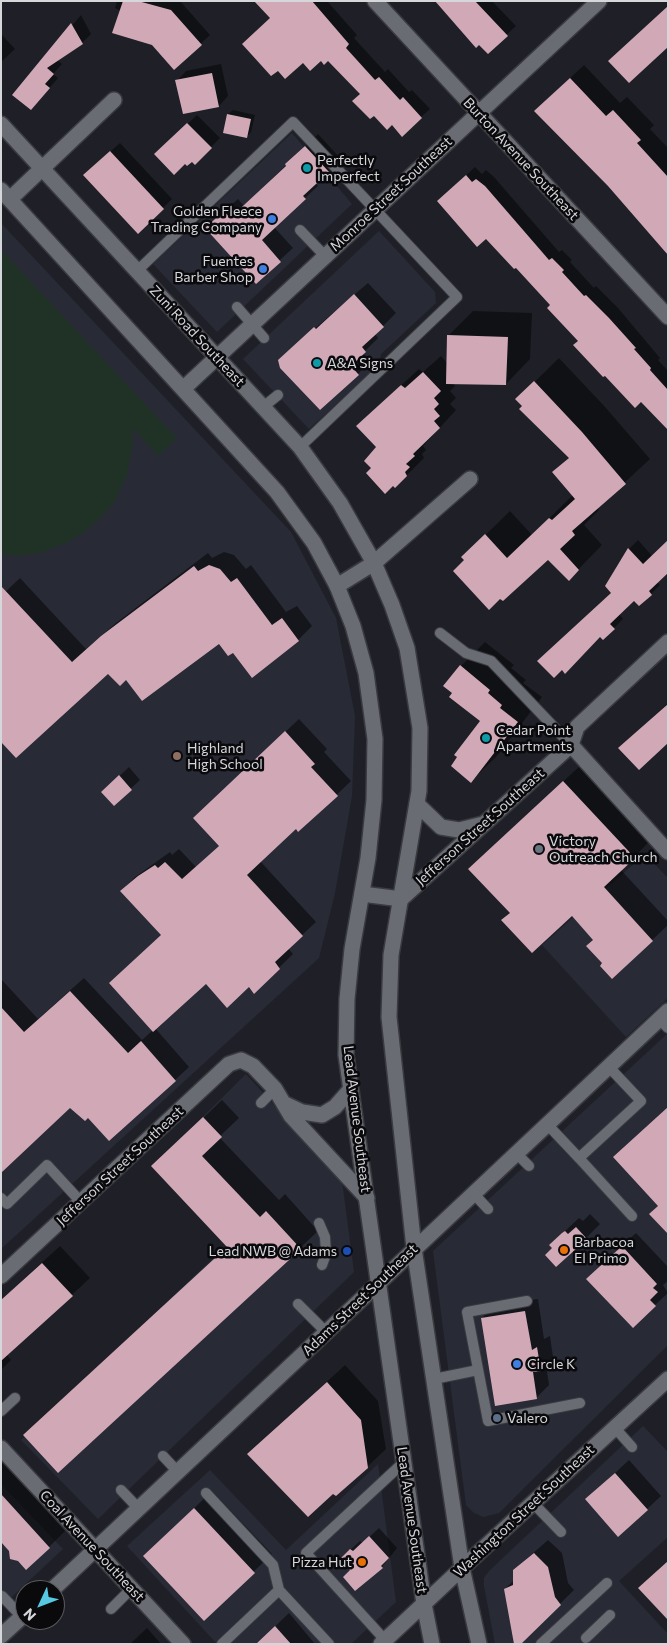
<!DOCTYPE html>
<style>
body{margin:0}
#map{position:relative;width:669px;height:1645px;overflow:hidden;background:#1f2027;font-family:Commissioner,sans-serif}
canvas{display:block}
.frame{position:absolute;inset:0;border:2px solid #d6d7db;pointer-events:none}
.north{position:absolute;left:15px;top:1580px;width:50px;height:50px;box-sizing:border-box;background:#0a0a0d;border:1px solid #5c5c5f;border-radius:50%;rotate:227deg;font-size:14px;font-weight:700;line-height:20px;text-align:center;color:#d6d7db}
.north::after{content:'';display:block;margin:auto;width:18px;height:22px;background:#56c9e1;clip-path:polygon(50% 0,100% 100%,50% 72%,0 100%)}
</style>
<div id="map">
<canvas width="669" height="1645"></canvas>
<div class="frame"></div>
<div class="north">N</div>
</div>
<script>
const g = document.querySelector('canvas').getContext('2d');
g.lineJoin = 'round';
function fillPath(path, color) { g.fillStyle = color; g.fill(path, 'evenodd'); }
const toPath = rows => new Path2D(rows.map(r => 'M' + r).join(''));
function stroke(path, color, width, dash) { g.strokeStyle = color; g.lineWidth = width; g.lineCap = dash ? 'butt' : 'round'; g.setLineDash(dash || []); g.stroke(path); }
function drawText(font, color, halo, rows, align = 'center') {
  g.font = font + ' Commissioner,sans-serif'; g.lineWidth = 5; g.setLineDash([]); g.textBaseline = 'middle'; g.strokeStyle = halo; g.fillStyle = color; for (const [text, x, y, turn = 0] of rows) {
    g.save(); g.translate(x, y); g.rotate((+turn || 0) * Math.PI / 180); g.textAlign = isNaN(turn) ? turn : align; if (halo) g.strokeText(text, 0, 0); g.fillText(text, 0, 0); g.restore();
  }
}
fillPath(toPath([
 [292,133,352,204,217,332,153,264],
 [1,223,291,532,336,618,355,716,352,796,335,893,319,958,1,1249],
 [379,231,435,292,436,303,381,354,379,365,309,429,243,359],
 [645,854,668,878,668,998,626,1037,542,945],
 [668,1033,668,1345,499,1513,483,1517,474,1513,466,1505,433,1251],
 [246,1074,342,1181,354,1272,98,1519,21,1440,226,1246,152,1167],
 [643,1426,668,1452,668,1537,619,1581,668,1634,668,1644,495,1644,484,1586,484,1578,489,1571],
 [378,1464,396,1602,351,1644,217,1644,127,1546,210,1470,286,1550],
 [1,1484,63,1549,1,1607]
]), '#282a35');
fillPath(toPath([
 [1,250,177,438,158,456,132,428,133,443,127,475,114,503,101,517,86,531,68,542,43,552,19,556,1,554]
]), '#203226');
fillPath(toPath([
 [117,1,180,1,210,35,174,68,121,11,115,8],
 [256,1,327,1,357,35,354,38,385,72,388,69,409,92,412,90,430,109,421,117,361,94,328,59,303,61,278,69,271,18],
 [441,1,492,1,516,26,488,52],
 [81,15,91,34,82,43,57,60,62,64,53,74,58,78,31,109,14,95],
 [1,34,15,49,1,62],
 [221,64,228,96,219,106,177,81,186,71],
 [584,65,620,103,627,97,654,125,650,129,668,148,668,245,550,97],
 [233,110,255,115,251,132,247,136,225,132,228,114],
 [197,115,220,138,195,163,165,145],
 [318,134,341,159,316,183,318,186,274,227,293,248,256,282,220,215,238,199,244,206],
 [120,143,172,199,138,232,94,166],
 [475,167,482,174,486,170,494,177,559,252,562,250,572,260,570,262,594,288,596,286,618,308,660,358,658,360,668,371,668,429,641,400,605,374,552,305,448,192],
 [368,283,396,313,375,334,378,338,363,353,370,361,358,374,293,347],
 [473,311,532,313,530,359,506,384,452,382,455,386,450,391,456,398,450,404,456,410,423,446,426,450,422,454,424,458,407,475,372,468,377,446,375,409,419,369,423,372,441,356,447,363,448,336],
 [559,358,606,408,650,459,597,508,599,510,584,525,602,545,569,579,549,559,466,560,463,557,510,511,532,535,573,495,554,472,570,457,517,399],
 [638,540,652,556,657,582,660,585,651,594,634,600,619,614,623,619,603,639,600,635,565,672,612,592,606,586,629,549],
 [224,552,234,555,246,569,251,565,286,612,297,606,312,626,298,640,252,676,233,652,220,642,127,678,108,672,1,740,1,596,20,578,86,649,116,623,208,553,212,558],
 [485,642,514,665,511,668,526,680,523,683,542,697,496,757,471,781,482,721,461,666],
 [668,703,668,742,629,739],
 [299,719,327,749,324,752,351,781,299,831,296,828,260,861,316,922,288,948,293,954,254,992,249,985,206,982,155,1028,189,1067,175,1080,88,1116,70,1107,1,1171,1,979,38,1019,84,978,142,1040,153,1030,162,935,122,891,135,877,170,852,172,855,179,849,196,867,220,845,209,804],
 [581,765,651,840,621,870,668,921,668,925,612,978,595,940,573,914,511,913,487,852],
 [129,767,140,780,114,804,112,783],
 [222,1100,239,1118,219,1137,279,1200,285,1194,318,1231,300,1248,171,1149],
 [590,1214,600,1224,586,1238,553,1248,564,1232,579,1218,583,1221],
 [636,1233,668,1267,668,1281,663,1285,668,1293,655,1305,602,1265],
 [60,1246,90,1278,7,1355,11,1360,1,1370,1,1300],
 [538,1299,544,1339,550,1336,553,1357,546,1365,549,1385,536,1398,482,1318,495,1305],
 [345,1365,378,1401,386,1449,367,1467,249,1454],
 [629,1460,661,1496,647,1509,586,1500],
 [2,1461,65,1531,49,1547,10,1550,1,1540],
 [212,1491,272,1554,204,1619,163,1538],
 [379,1528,397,1548,382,1567,355,1589,350,1550,360,1541,363,1543],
 [548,1540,562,1553,568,1583,574,1590,519,1644,505,1589,514,1580,514,1570],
 [289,1613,315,1644,257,1644],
 [147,1628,161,1644,130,1644]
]), '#0007');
fillPath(toPath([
 [123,1,138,1,171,10,202,45,174,70,152,45,112,33],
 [254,1,312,1,349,44,346,48,375,80,379,77,400,100,403,97,422,118,402,137,392,125,387,130,374,116,370,119,352,101,360,94,328,61,324,65,321,61,310,71,303,63,285,79,278,71,271,76,242,44,270,18],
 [435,1,475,1,508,36,488,54,479,45,476,48],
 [668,6,668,47,629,83,608,61],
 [71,23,83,44,47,68,54,74,45,84,50,88,31,110,12,95],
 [212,73,219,107,183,114,175,80],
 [570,78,606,116,613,110,641,140,637,143,668,177,668,255,608,186,534,111],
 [227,114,251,119,247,138,223,133],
 [187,123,212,148,195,165,192,162,187,166,185,164,174,175,154,154],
 [305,146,329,172,303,196,306,199,262,240,281,262,256,284,205,228,224,211,230,218,286,166,285,164],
 [110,151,164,209,138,234,83,175],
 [466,175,472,182,476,179,485,186,549,260,552,258,564,270,562,272,584,296,586,295,609,318,636,348,634,349,651,368,650,370,668,390,668,430,641,402,635,408,605,376,603,377,573,345,578,341,547,308,550,305,516,268,514,269,486,239,477,247,437,201],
 [354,294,384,327,362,347,366,352,351,366,359,375,320,410,280,368,278,360,314,327,316,329],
 [447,335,508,337,506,385,446,384],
 [423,372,441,391,434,398,439,404,434,409,440,416,434,421,440,428,413,454,415,456,406,464,410,467,405,472,407,476,395,488,393,486,385,494,366,473,371,468,364,461,376,447,356,426,401,385,405,388],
 [534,381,582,432,626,484,572,531,575,535,560,549,579,570,569,581,548,560,503,601,500,599,489,610,453,571,464,560,461,557,485,534,507,558,549,518,552,520,575,499,552,472,569,458,519,409,522,406,515,399],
 [668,540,668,573,649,591,652,595,639,606,634,601,610,624,615,629,603,640,600,637,565,674,562,670,554,678,537,661,611,593,605,586,628,548,643,564],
 [209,565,220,569,231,582,237,578,272,625,282,618,299,641,252,678,233,653,228,656,219,644,142,701,126,680,120,686,108,674,16,758,1,742,1,586,72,662,101,636,194,566,198,571],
 [460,665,490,690,488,693,502,705,500,708,518,722,471,783,451,766,457,757,454,755,480,721,449,697,452,693,443,686],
 [668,704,668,743,639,770,618,748],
 [285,731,315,764,311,767,338,796,298,832,296,829,247,875,303,936,275,962,280,969,254,994,249,987,227,1008,206,984,153,1032,109,983,161,935,120,891,138,876,155,865,158,868,165,862,182,879,219,846,193,818],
 [119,775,132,790,114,806,101,792],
 [563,781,635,858,604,887,653,941,612,979,600,966,602,963,586,946,593,940,572,916,532,953,501,920,510,913,468,869],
 [70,991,128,1053,141,1041,176,1081,109,1141,88,1118,85,1121,70,1108,1,1173,1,1007,24,1032],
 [668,1107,668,1234,649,1214,658,1206,613,1157],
 [203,1117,222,1137,202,1156,260,1217,266,1211,301,1249,58,1473,23,1435,227,1247,151,1166],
 [576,1227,587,1239,556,1267,545,1255,552,1248,549,1245,562,1233,565,1231,568,1234],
 [622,1246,657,1284,653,1288,658,1292,650,1300,656,1306,633,1328,586,1279],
 [42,1263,73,1296,1,1361,1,1300],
 [525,1311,532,1350,537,1347,541,1371,533,1372,537,1399,495,1406,481,1318],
 [327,1382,361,1420,368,1468,336,1496,333,1494,308,1517,247,1454],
 [615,1473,648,1510,618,1537,585,1499],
 [1,1494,50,1548,26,1570,18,1561,10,1559,9,1551,1,1542],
 [194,1508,255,1573,204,1621,143,1556],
 [369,1536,389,1558,381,1566,383,1568,355,1591,343,1577,350,1570,340,1559,350,1549,353,1551],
 [534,1553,548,1567,555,1597,561,1605,521,1644,514,1644,504,1589,513,1585,513,1570],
 [668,1561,668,1620,638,1588],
 [275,1626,291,1644,256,1644]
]), '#d1a9b6');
const lane = toPath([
 [300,230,325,256],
 [137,271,293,122,457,297,300,447],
 [237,307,264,338],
 [263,407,278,395],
 [440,633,466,653,491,661,571,745],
 [659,1019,668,1028],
 [608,1066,641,1101,579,1158,632,1216],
 [261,1103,275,1089],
 [546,1123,579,1158],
 [515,1152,529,1166],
 [473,1193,488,1209],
 [1,1198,7,1204,47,1165,81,1202],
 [319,1223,325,1237,326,1254,322,1265],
 [527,1301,467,1312,488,1421,580,1403],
 [298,1304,327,1333],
 [434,1379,478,1370],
 [1,1411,15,1398],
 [615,1428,632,1447],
 [163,1456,178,1472],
 [121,1490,139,1509],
 [206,1493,273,1565,279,1590],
 [533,1503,561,1532],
 [2,1596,22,1617],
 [111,1609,132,1588],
 [586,1638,610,1615],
 [385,1640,306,1553,404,1462],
 [222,1644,279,1590,329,1644],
 [541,1644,607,1583]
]);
const street = toPath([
 [375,1,668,317],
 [10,199,114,100],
 [184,388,599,1],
 [337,586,374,563,470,479],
 [571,745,668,852],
 [417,804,441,827,459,830,483,824],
 [362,894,401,899,571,745,577,727,668,642],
 [285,1104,302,1112,322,1115,335,1107,350,1090],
 [1,1276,229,1064,241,1060,253,1066,275,1089,291,1116,367,1198],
 [1,1448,183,1644],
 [462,1568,668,1379],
 [52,1590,668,1011],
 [1,1636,25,1614]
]);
const secondary = toPath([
 [1,124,300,447,340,503,374,563,392,605,407,648,420,728,419,791,391,955,389,1017,414,1248,462,1568,479,1644],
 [1,190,277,492,314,543,337,586,353,626,366,673,375,739,374,800,368,858,352,949,347,999,346,1055,424,1604,432,1644],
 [381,1644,462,1568]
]);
stroke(lane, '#3a3b41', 12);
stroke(street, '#3a3b41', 18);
stroke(secondary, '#3a3b41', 18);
stroke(lane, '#6a6c74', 10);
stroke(street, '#6a6c74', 15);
stroke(secondary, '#6a6c74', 15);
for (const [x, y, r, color] of [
 [307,168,5,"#0f9aa8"],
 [272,219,5,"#3f7fe0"],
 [263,269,5,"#3f7fe0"],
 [317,363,5,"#0f9aa8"],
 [486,738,5,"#0f9aa8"],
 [177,756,5,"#8d6e63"],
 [539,849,5,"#6b7280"],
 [564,1250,5,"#e8710a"],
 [347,1251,5,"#1a4fb4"],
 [517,1364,5,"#3f7fe0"],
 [497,1418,5,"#5c6f8a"],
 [362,1562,5,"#e8710a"]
]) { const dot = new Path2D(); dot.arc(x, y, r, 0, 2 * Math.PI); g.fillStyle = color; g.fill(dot); stroke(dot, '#0a0a0d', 2); }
drawText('14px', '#d6d7db', '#0a0a0d', [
 ["Burton Avenue Southeast",521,159,47],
 ["Monroe Street Southeast",391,194,-43],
 ["Zuni Road Southeast",197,336,47],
 ["Jefferson Street Southeast",480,827,-42],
 ["Lead Avenue Southeast",357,1119,83],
 ["Jefferson Street Southeast",120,1166,-43],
 ["Adams Street Southeast",360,1300,-44],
 ["Washington Street Southeast",524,1511,-43],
 ["Lead Avenue Southeast",412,1520,82],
 ["Coal Avenue Southeast",92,1546,47]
]);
drawText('14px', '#d6d7db', '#0a0a0d', [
 ["Perfectly",317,160],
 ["Imperfect",317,176],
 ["Golden Fleece",262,211,"right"],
 ["Trading Company",262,227,"right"],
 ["Fuentes",253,261,"right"],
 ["Barber Shop",253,277,"right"],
 ["A&A Signs",327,363],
 ["Cedar Point",496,730],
 ["Apartments",496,746],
 ["Highland",187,748],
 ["High School",187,764],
 ["Victory",549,841],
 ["Outreach Church",549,857],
 ["Barbacoa",574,1242],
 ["El Primo",574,1258],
 ["Lead NWB @ Adams",337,1251,"right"],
 ["Circle K",527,1364],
 ["Valero",507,1418],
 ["Pizza Hut",352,1562,"right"]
], 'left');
</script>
